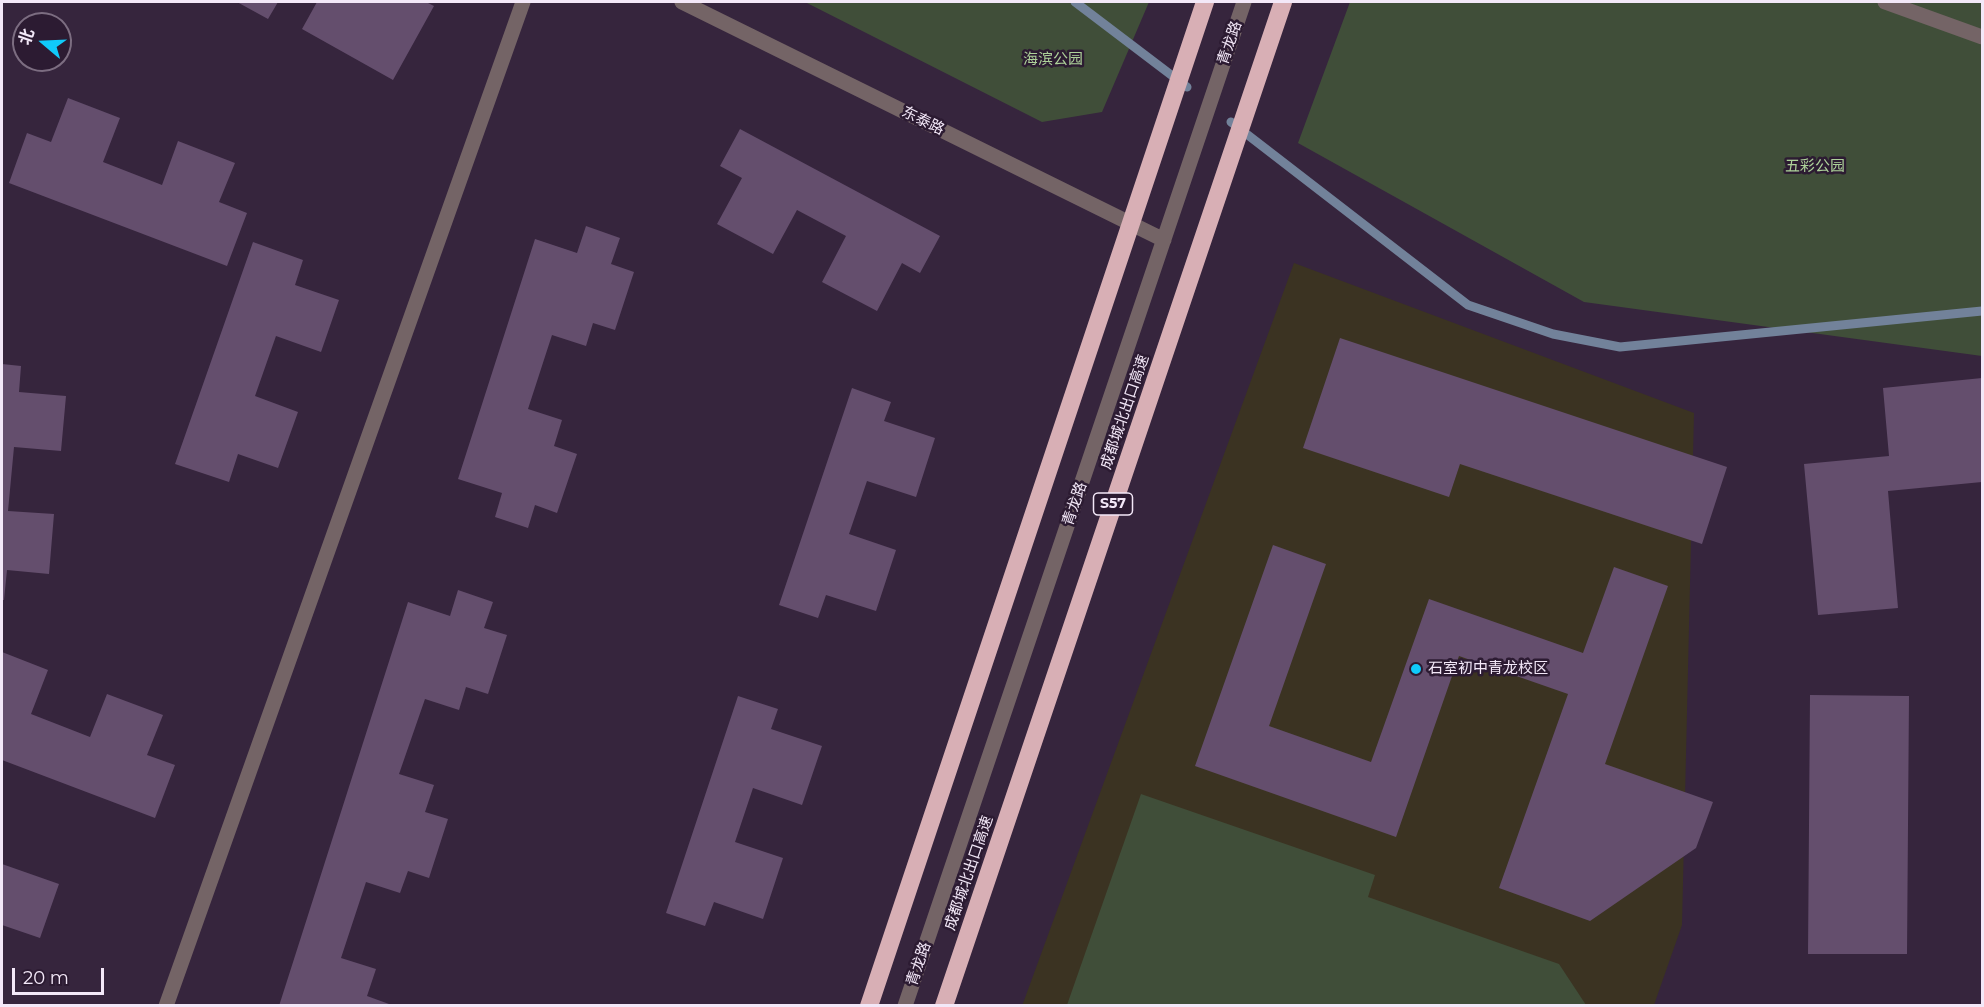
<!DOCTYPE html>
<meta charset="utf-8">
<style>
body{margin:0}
#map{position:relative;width:1984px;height:1007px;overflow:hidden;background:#36253d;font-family:Montserrat,"Noto Sans SC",sans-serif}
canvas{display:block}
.frame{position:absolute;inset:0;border:3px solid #f3e8f8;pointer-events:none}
.north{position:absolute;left:12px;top:12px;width:60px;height:60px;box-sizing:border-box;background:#2c1b32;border:2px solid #7c6d81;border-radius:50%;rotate:289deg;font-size:16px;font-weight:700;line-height:24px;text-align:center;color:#f3e8f8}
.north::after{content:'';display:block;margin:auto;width:21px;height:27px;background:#10cafa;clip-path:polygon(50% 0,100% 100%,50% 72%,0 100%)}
.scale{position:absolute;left:12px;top:968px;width:92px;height:27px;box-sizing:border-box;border:3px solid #f3e8f8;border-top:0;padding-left:8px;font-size:18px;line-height:21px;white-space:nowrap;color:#f3e8f8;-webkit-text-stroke:4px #2c1b32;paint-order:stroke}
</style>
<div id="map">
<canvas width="1984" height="1007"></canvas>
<div class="frame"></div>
<div class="north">北</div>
<div class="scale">20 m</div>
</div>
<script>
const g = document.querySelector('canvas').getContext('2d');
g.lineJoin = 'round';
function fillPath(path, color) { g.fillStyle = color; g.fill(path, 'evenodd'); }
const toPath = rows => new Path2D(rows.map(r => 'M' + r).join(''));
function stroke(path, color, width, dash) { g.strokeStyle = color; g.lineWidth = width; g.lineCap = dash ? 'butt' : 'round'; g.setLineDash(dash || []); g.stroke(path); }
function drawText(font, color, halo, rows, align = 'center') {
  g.font = font + ' Montserrat,"Noto Sans SC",sans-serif'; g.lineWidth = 5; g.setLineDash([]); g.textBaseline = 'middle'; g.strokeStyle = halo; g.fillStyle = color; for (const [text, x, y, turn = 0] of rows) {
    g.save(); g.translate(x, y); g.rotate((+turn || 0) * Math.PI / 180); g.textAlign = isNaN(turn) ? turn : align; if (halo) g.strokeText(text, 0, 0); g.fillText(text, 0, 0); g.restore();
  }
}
fillPath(toPath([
 [1294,263,1694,413,1682,925,1654,1005,1022,1006]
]), '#3b3322');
fillPath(toPath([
 [805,2,1149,2,1102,112,1042,122],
 [1350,2,1982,2,1982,356,1584,302,1298,143],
 [1141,794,1375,875,1368,897,1559,964,1586,1005,1067,1005]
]), '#404e39');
stroke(toPath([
 [1075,2,1187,87],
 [1231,122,1468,305,1553,334,1620,347,1982,311]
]), '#72829a', 9);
fillPath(toPath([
 [237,2,278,2,268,19],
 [317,2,426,2,434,6,393,80,302,29],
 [68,98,120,118,103,162,162,185,178,141,235,163,219,202,247,213,227,266,9,183,27,133,51,142],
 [740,129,940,236,920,273,902,263,877,311,822,282,846,236,797,210,773,254,717,224,742,178,720,166],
 [586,226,620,238,611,264,634,272,615,330,593,323,586,346,552,335,528,409,562,420,554,446,577,454,557,513,535,505,528,528,495,517,502,493,458,479,535,239,577,253],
 [253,242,303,260,295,285,339,300,321,352,276,336,255,396,298,412,278,468,238,454,229,482,175,464],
 [1340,338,1727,467,1702,544,1460,464,1449,497,1303,448],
 [2,364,21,366,19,392,66,396,61,451,14,447,8,511,54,514,49,574,7,570,4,600,2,600],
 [1982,378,1982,482,1888,491,1898,608,1818,615,1804,464,1889,456,1883,388],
 [852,388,891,402,884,421,935,438,916,497,867,481,849,534,896,550,876,611,826,595,818,618,779,605],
 [1273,545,1326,564,1269,726,1371,762,1429,599,1583,653,1614,567,1668,586,1605,764,1713,802,1696,848,1590,921,1499,888,1568,694,1459,656,1396,837,1195,766],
 [458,590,493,602,484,628,507,635,488,694,466,687,459,710,425,699,399,774,434,785,425,812,448,819,429,878,408,871,400,893,366,882,341,958,376,969,367,996,389,1004,389,1006,279,1006,408,602,450,616],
 [2,652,48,670,31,714,90,737,107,694,163,715,147,755,175,765,155,818,2,760],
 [1810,695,1909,696,1907,954,1808,954],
 [738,696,778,709,771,729,822,746,802,805,753,788,735,842,783,858,763,919,714,902,705,926,666,913],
 [2,864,59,884,40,938,2,925]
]), '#644e6d');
stroke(toPath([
 [682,2,1164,240],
 [1885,2,1982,37],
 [166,1006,523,2],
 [905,1006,1244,2]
]), '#746466', 15);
stroke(toPath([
 [869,1006,1205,2],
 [944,1006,1283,2]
]), '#d8afb5', 18);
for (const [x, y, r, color] of [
 [1416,669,6,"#10cafa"]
]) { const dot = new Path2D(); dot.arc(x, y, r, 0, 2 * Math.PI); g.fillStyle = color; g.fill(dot); stroke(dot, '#2c1b32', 2); }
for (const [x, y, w] of [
 [1113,504,39]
]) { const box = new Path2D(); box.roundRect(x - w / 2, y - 11, w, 22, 4.5); g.fillStyle = '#2c1b32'; g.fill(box); stroke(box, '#f3e8f8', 1.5); }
drawText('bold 14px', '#f3e8f8', null, [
 ["S57",1113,504]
]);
drawText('15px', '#f3e8f8', '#2c1b32', [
 ["青龙路",1230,43,-71],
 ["东泰路",923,121,26],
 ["成都城北出口高速",1125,412,-71],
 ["青龙路",1075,504,-71],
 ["成都城北出口高速",969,873,-71],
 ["青龙路",919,964,-71]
]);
drawText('15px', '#add199', '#2c1b32', [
 ["海滨公园",1053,60],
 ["五彩公园",1815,167]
]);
drawText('15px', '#f3e8f8', '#2c1b32', [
 ["石室初中青龙校区",1428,669]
], 'left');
</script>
